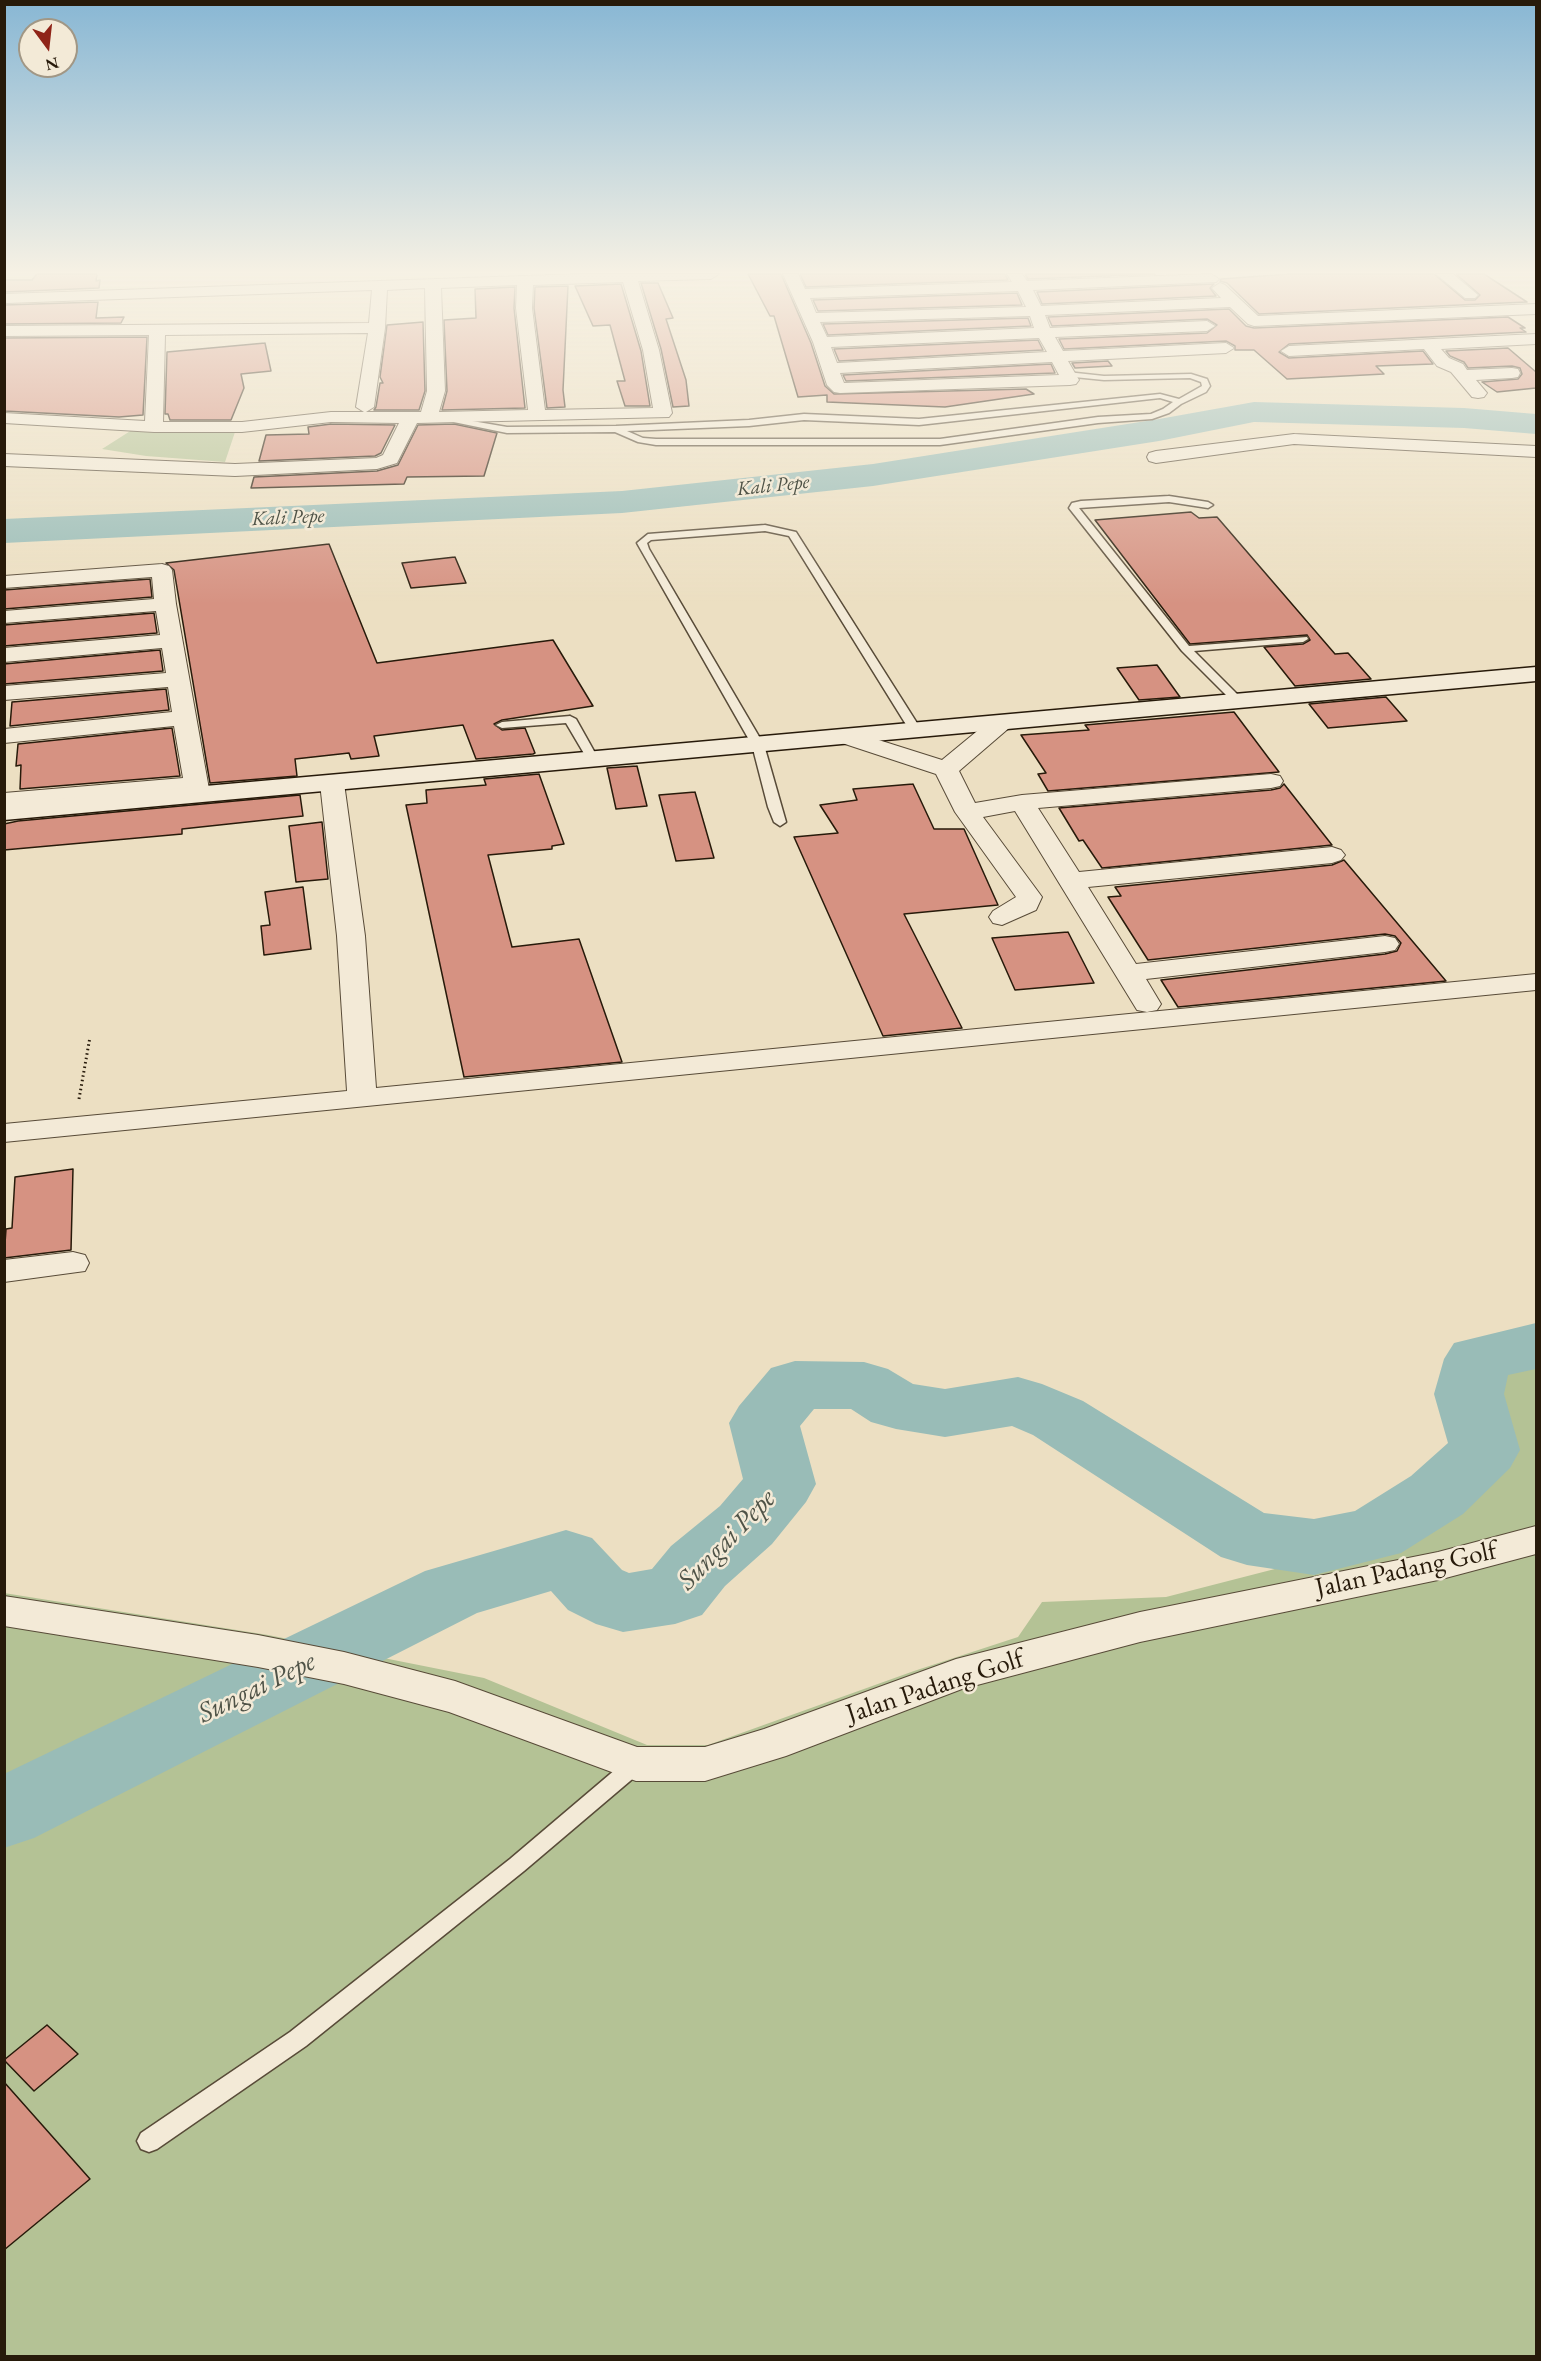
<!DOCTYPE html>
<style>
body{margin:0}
#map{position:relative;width:1541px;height:2361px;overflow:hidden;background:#ecdfc2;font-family:"EB Garamond",serif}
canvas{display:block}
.frame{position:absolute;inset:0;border:6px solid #271a0a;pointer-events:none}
.north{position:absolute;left:18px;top:18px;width:60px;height:60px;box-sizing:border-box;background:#f3ead7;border:2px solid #a19785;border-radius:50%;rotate:165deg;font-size:16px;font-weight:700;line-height:24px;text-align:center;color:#271a0a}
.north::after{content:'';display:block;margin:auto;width:21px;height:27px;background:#8f2418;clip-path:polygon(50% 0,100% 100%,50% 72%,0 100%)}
</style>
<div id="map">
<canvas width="1541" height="2361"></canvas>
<div class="frame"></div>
<div class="north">N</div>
</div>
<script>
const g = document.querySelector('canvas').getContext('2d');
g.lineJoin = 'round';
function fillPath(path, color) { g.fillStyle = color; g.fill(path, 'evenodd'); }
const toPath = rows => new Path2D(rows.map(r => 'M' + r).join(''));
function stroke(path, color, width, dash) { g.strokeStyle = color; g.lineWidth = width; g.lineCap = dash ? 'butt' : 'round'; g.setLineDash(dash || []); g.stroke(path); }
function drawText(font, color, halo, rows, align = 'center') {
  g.font = font + ' "EB Garamond",serif'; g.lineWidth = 5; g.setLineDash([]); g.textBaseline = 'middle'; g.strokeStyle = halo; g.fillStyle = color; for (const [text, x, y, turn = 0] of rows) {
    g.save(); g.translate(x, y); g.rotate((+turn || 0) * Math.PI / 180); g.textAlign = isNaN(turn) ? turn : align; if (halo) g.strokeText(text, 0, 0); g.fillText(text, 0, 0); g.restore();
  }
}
fillPath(toPath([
 [135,428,230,430,235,432,225,462,146,456,102,449],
 [1536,1358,1536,2356,5,2356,4,1593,268,1635,484,1678,647,1745,708,1745,914,1671,1018,1637,1042,1602,1166,1597,1403,1536,1399,1485,1451,1479,1470,1452,1463,1406,1465,1380]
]), '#b4c295');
fillPath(toPath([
 [1254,402,1464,408,1536,414,1536,434,1464,428,1254,422,1159,441,873,486,622,513,4,543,4,519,622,491,873,464,1159,419,1254,402],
 [1536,1323,1536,1369,1508,1375,1504,1394,1520,1450,1510,1468,1463,1514,1401,1553,1314,1575,1247,1565,1221,1557,1033,1435,1012,1426,945,1437,896,1429,871,1422,851,1409,814,1409,800,1426,816,1484,806,1502,772,1544,725,1586,702,1615,675,1624,623,1632,596,1624,568,1610,551,1591,477,1613,34,1838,4,1848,4,1774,425,1571,566,1530,592,1538,622,1570,629,1573,652,1569,671,1546,720,1506,743,1479,729,1423,739,1406,771,1368,795,1361,864,1362,888,1369,913,1384,945,1389,1018,1377,1042,1384,1083,1401,1264,1513,1314,1519,1355,1511,1411,1476,1448,1443,1434,1394,1444,1359,1454,1343,1536,1323]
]), '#99bcb7');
const building = toPath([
 [37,274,97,274,96,281,100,280,99,288,4,292,4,280,32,280,37,274],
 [748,274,781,274,811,343,825,386,834,394,1026,389,1034,394,945,407,827,402,827,395,798,397,774,316,770,316,748,274],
 [800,274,1005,274,1008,280,806,287,800,274],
 [1025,274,1155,274,1028,279,1025,274],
 [1289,274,1434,274,1465,300,1475,300,1480,295,1456,274,1484,274,1527,302,1259,314,1227,283,1220,281,1221,279,1289,274],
 [641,283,658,283,673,318,666,319,686,380,689,406,673,407,661,349,641,283],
 [621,284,641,351,650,406,625,406,617,381,625,381,610,325,593,326,575,286,621,284],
 [1214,284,1210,288,1216,296,1042,304,1037,292,1214,284],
 [568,286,563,390,565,407,547,408,534,308,535,287,568,286],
 [515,287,514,308,525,408,442,410,447,391,444,320,476,318,475,289,515,287],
 [1017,293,1022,305,818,311,813,300,1017,293],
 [98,302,96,318,124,317,121,323,4,324,4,305,98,302],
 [1229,309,1246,326,1254,328,1508,317,1525,328,1520,328,1526,332,1289,344,1279,352,1289,358,1423,351,1433,364,1376,366,1384,374,1287,379,1254,350,1235,350,1235,346,1226,341,1064,349,1059,339,1207,333,1217,325,1207,319,1052,326,1048,317,1229,309],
 [1028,318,1031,326,828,335,823,324,1028,318],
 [423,322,425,391,419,410,374,410,376,407,380,383,383,383,380,377,387,325,423,322],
 [147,337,143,415,119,417,4,411,4,338,147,337],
 [1038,340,1043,350,839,361,834,349,1038,340],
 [265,343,271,371,241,374,244,388,231,420,170,420,168,414,165,414,167,352,265,343],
 [1508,348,1536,372,1536,388,1497,392,1482,382,1518,379,1522,374,1520,368,1512,366,1468,368,1464,362,1450,356,1446,351,1508,348],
 [1108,361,1112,366,1075,368,1072,363,1108,361],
 [1051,364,1055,373,846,381,843,375,1051,364],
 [331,424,395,425,381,453,375,456,259,461,266,435,309,434,308,427,331,424],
 [454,424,497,433,484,476,407,477,404,484,251,488,254,477,377,471,398,465,418,425,454,424],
 [1191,512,1199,518,1217,517,1335,654,1348,653,1371,679,1295,686,1264,647,1303,644,1310,640,1307,635,1190,644,1095,520,1191,512],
 [329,544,377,663,553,640,593,706,502,720,494,724,502,730,525,728,535,753,533,754,476,759,463,725,374,736,379,756,351,759,349,753,295,759,297,776,210,783,174,570,166,563,329,544],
 [455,557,466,583,411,588,402,563,455,557],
 [150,579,152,597,4,609,4,590,150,579],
 [154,613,157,633,4,646,4,625,154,613],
 [160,650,163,671,4,684,4,664,160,650],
 [1157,665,1180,697,1139,700,1117,668,1157,665],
 [166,689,169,710,10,726,12,702,166,689],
 [1386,697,1407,721,1328,728,1309,704,1386,697],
 [1234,712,1279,772,1048,791,1038,774,1046,773,1021,735,1089,730,1085,725,1234,712],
 [172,728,180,776,20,789,21,765,16,766,18,744,172,728],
 [637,766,647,806,616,809,607,768,637,766],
 [539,774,564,844,552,846,552,849,488,855,512,947,579,939,622,1062,464,1077,406,805,427,803,426,790,486,785,484,779,539,774],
 [913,784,934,829,964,829,998,905,904,914,962,1028,883,1036,794,837,838,833,820,805,857,800,853,789,913,784],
 [1284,784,1332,845,1102,868,1083,840,1079,841,1059,808,1271,790,1280,788,1284,784],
 [695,792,714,858,676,861,659,795,695,792],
 [300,795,303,816,182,829,182,834,4,850,4,824,18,821,300,795],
 [322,822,328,879,296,882,289,826,322,822],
 [1344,860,1446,981,1178,1007,1161,980,1385,954,1397,951,1401,943,1395,936,1385,934,1148,960,1108,897,1121,896,1115,887,1332,865,1344,860],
 [303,887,311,949,264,955,261,926,270,925,265,892,303,887],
 [1068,932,1094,983,1015,990,992,938,1068,932],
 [73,1169,71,1250,4,1258,6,1229,12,1228,15,1177,73,1169],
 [47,2025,78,2054,34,2091,4,2060,47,2025],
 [4,2082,90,2179,4,2250,4,2082]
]);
fillPath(building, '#d69282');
stroke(building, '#271a0a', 1.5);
const service = toPath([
 [1067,372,1104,376,1191,374,1207,379,1210,386,1206,392,1181,404,1169,413,1152,419,1098,423,940,445,656,445,638,442,615,432,507,433,439,419,443,416,507,427,616,426,749,420,804,414,919,419,1160,394,1179,399,1202,386,1201,382,1190,378,1104,380,1064,376,1064,372,1067,372],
 [1160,398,1173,402,1163,409,1151,414,1098,417,940,439,656,439,643,438,627,431,749,426,804,420,919,425,1160,398],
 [1169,496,1208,502,1213,505,1208,508,1169,502,1079,508,1189,646,1307,637,1308,639,1303,642,1194,651,1242,699,1242,703,1234,703,1182,651,1069,508,1072,503,1081,501,1169,496],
 [765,525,796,532,922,731,916,734,910,731,789,536,765,531,651,540,647,543,649,549,764,745,786,822,780,826,774,822,768,807,752,745,637,543,648,534,765,525],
 [570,716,576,719,599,760,597,762,589,762,566,723,502,728,496,725,502,722,570,716],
 [636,1756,643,1758,646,1764,643,1770,524,1871,306,2046,157,2149,149,2152,141,2149,137,2141,141,2133,290,2032,510,1859,629,1758,636,1756]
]);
const minor = toPath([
 [581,274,719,274,711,279,638,281,659,350,672,413,669,417,417,423,397,463,377,469,235,476,4,466,4,454,235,464,376,458,383,455,399,423,331,422,242,432,154,432,4,423,4,413,145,421,149,335,4,336,4,326,369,323,372,290,7,303,4,302,4,294,581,274],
 [623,282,643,350,653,408,545,410,532,308,533,285,623,282],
 [517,285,516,308,528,410,439,412,445,391,441,288,517,285],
 [425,288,427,391,421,412,366,412,374,407,385,328,387,290,425,288],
 [368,333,356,407,364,412,331,412,242,422,163,422,165,335,368,333],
 [783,274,798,274,805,289,1012,282,1007,274,1022,274,1027,281,1211,274,1219,279,1216,282,1033,290,1041,306,1221,298,1212,288,1220,283,1225,285,1258,316,1536,304,1536,314,1254,326,1248,324,1230,307,1045,315,1050,328,1207,321,1215,326,1207,331,1055,337,1063,351,1226,343,1234,348,1226,353,1068,361,1079,380,1076,384,1070,385,840,393,834,392,827,385,813,342,783,274],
 [1018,291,1026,307,816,313,810,298,1018,291],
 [1030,316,1034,328,827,337,820,322,1030,316],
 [1039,338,1047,352,837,363,831,347,1039,338],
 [1052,362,1059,375,844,383,840,373,1052,362],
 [1436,274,1453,274,1478,295,1475,298,1465,298,1436,274],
 [1536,334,1536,344,1441,349,1449,358,1463,364,1467,370,1512,368,1518,369,1520,373,1518,377,1512,378,1476,380,1487,393,1484,397,1478,398,1472,397,1451,372,1437,366,1424,349,1289,356,1281,351,1289,346,1536,334],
 [1294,434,1536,446,1536,457,1294,444,1156,463,1149,461,1147,457,1149,453,1156,451,1294,434],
 [162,564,169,566,172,570,176,604,209,789,206,794,197,796,187,792,4,807,4,793,183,778,174,726,4,743,4,729,172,712,168,687,4,700,4,686,166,673,162,648,4,662,4,648,160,635,156,611,4,623,4,611,154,599,152,577,4,588,4,576,162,564],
 [1001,716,1009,718,1013,723,1009,728,959,771,975,803,1022,795,1271,774,1280,776,1283,781,1280,786,1271,788,1038,808,1079,872,1332,847,1341,850,1345,855,1341,860,1332,863,1088,887,1136,964,1385,936,1395,938,1399,944,1395,950,1385,952,1146,979,1161,1004,1157,1010,1147,1012,1137,1010,1015,811,983,817,1042,897,1036,910,1002,925,993,923,989,917,993,911,1016,897,955,812,936,774,839,742,835,737,839,732,847,730,942,760,993,718,1001,716],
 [332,776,341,778,344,783,365,936,376,1088,1536,974,1536,990,4,1142,4,1124,347,1091,337,936,320,783,323,778,332,776],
 [73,1252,85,1255,89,1263,85,1271,4,1282,4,1260,73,1252],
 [1536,1526,1536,1554,1438,1580,1140,1642,962,1689,786,1756,705,1781,636,1781,449,1712,344,1684,258,1667,4,1626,4,1596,258,1635,344,1652,455,1681,637,1747,705,1747,764,1729,956,1659,1140,1612,1438,1552,1536,1526]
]);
const secondary = toPath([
 [1536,667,1536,681,4,820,4,804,1536,667]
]);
stroke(service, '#584b38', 3);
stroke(minor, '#584b38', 2);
stroke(secondary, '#271a0a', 3);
stroke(toPath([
 [79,1099,90,1037]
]), '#271a0a', 3, [1.5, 3]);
fillPath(service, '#f3ead7');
fillPath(minor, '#f3ead7');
fillPath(secondary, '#f3ead7');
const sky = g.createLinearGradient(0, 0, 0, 604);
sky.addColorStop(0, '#88b7d4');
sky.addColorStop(0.45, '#f6f1e4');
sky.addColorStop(1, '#f6f1e400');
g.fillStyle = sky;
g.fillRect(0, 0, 1541, 604);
drawText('italic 20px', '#4f5347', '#f3ead7', [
 ["Kali Pepe",773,486,-6],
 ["Kali Pepe",288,518,-3]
]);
drawText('27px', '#271a0a', '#f3ead7', [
 ["Jalan Padang Golf",1406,1570,-12],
 ["Jalan Padang Golf",935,1687,-18]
]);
drawText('italic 28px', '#4f5347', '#f3ead7', [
 ["Sungai Pepe",727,1540,-46],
 ["Sungai Pepe",257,1688,-26]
]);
</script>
